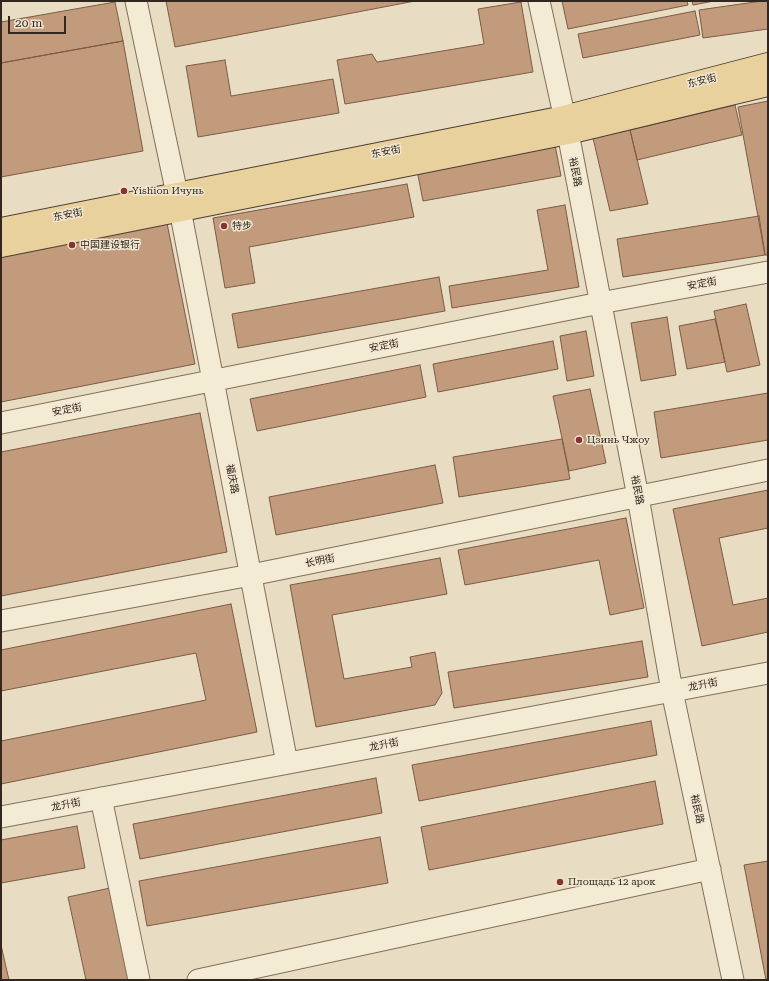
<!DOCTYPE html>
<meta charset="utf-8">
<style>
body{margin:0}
#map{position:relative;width:769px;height:981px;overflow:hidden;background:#e8ddc2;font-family:"Roboto Serif",serif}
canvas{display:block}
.frame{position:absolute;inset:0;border:2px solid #31271e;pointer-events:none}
.scale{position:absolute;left:8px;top:16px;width:58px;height:18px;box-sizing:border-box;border:2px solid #31271e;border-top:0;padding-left:5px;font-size:12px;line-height:14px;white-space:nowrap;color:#31271e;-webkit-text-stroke:3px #f1e7d1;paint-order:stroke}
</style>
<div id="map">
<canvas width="769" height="981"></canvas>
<div class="frame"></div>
<div class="scale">20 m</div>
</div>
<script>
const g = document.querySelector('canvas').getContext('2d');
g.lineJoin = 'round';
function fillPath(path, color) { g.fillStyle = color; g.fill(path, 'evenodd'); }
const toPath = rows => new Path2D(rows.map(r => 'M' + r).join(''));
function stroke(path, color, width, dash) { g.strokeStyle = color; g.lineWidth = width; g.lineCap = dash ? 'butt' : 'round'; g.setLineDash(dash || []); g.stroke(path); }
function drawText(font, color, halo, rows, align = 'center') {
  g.font = font + ' "Roboto Serif","Noto Sans SC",serif'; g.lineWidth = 3; g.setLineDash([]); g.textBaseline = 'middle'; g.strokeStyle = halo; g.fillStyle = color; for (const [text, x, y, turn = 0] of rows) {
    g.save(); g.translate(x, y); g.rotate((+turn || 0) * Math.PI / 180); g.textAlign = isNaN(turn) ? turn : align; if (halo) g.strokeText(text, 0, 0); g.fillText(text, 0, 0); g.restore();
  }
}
const building = toPath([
 [166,1,415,1,175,47,166,1],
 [562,1,687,1,688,5,568,29,562,1],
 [692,1,714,1,693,5,692,1],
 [762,1,768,1,768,29,703,38,699,10,762,1],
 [115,2,123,41,1,63,1,22,115,2],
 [521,2,533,72,345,104,337,60,372,54,377,62,484,44,478,9,521,2],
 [695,11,700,35,583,58,578,34,695,11],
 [123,41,143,151,1,177,1,63,123,41],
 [225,60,231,96,333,79,339,113,198,137,186,66,225,60],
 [768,101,768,255,765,255,738,107,768,101],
 [735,105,742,135,637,160,630,130,735,105],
 [630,130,648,204,610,211,593,138,630,130],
 [555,145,561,176,423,201,417,170,555,145],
 [407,184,414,217,249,247,255,283,225,288,213,218,407,184],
 [565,205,579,287,452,308,449,286,548,270,537,210,565,205],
 [759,216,765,255,623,277,617,239,759,216],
 [166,218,195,364,1,402,1,250,166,218],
 [439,277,445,311,238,348,232,314,439,277],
 [746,304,760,365,727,372,714,311,746,304],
 [667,317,676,375,641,381,631,323,667,317],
 [715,319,725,362,687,369,679,326,715,319],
 [586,331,594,376,567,381,560,336,586,331],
 [553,341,558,369,438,392,433,364,553,341],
 [420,365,426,397,257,431,250,399,420,365],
 [590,389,606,463,569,471,553,396,590,389],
 [768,393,768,440,661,458,654,412,768,393],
 [200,413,227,552,1,596,1,452,200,413],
 [562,439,570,479,459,497,453,457,562,439],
 [435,465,443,503,276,535,269,497,435,465],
 [768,490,768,528,719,538,733,605,768,598,768,632,702,646,673,509,768,490],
 [626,518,644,608,610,615,599,560,465,585,458,550,626,518],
 [440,558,447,594,332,615,344,679,412,667,410,657,435,652,442,693,435,705,316,727,290,585,440,558],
 [231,604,257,732,1,784,1,741,206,700,196,653,1,691,1,650,231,604],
 [642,641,648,677,454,708,448,672,642,641],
 [651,721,657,755,419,801,412,765,651,721],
 [376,778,382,813,140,859,133,824,376,778],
 [655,781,663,824,429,870,421,827,655,781],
 [77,826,85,868,1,883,1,840,77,826],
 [380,837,388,883,147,926,139,881,380,837],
 [768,861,768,980,766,980,744,865,768,861],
 [110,888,131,980,86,980,68,897,110,888],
 [1,945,9,980,1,980,1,945]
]);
fillPath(building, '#c29a7c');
stroke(building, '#7c5b44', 1);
const minor = toPath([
 [136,1,177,194,287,763],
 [539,1,568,133,638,497,672,691,733,980],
 [1,423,600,303,768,272],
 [1,621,251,575,768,470],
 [101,798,139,980],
 [1,817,768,673],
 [198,980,710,869]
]);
const major = toPath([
 [1,229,564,117,768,64],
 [1,246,568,133,768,85]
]);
stroke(minor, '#806f5b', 23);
stroke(major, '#4e3e2f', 24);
stroke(minor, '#f4ebd4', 21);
stroke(major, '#e8d19d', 22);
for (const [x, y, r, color] of [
 [124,191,4,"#883232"],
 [224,226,4,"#883232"],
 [72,245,4,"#883232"],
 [579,440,4,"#883232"],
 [560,882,4,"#883232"]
]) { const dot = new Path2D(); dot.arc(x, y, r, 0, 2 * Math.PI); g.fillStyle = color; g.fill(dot); stroke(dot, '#f1e7d1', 1.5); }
drawText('10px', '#31271e', '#f1e7d1', [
 ["东安街",702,81,-14],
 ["东安街",386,152,-11],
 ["裕民路",575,172,79],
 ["东安街",68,215,-11],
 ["安定街",702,284,-11],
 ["安定街",384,346,-11],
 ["安定街",67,410,-11],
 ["福庆路",232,479,79],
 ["裕民路",637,490,79],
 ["长明街",320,561,-11],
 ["龙升街",703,685,-11],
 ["龙升街",384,745,-11],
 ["龙升街",66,805,-11],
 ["裕民路",697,809,78]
]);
drawText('10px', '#31271e', '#f1e7d1', [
 ["Yishion Ичунь",132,191],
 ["特步",232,226],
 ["中国建设银行",80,245],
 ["Цзинь Чжоу",587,440],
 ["Площадь 12 арок",568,882]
], 'left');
</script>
